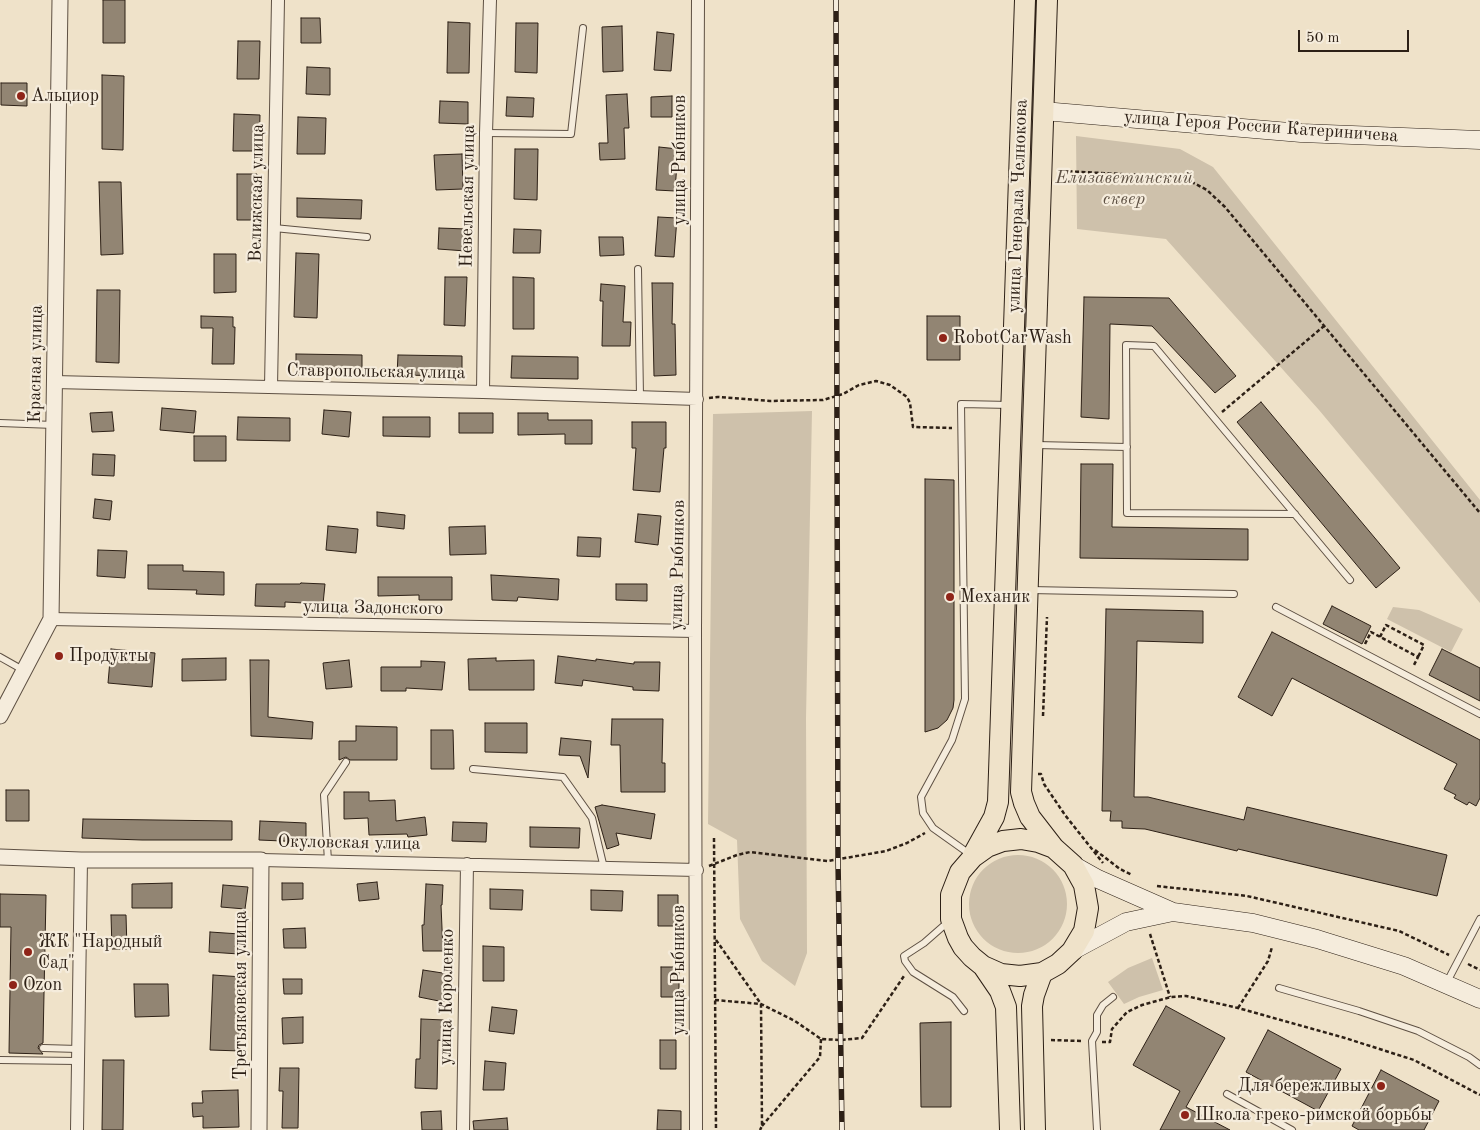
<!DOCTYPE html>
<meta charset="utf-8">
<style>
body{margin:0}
#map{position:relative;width:1480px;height:1130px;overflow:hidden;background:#efe2c9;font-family:"Old Standard TT",serif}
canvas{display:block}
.scale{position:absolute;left:1298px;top:30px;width:111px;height:22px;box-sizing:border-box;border:2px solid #2d2016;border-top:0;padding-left:6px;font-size:15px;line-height:18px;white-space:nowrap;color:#2d2016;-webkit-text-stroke:4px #f5ecdc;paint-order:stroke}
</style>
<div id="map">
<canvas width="1480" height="1130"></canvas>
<div class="scale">50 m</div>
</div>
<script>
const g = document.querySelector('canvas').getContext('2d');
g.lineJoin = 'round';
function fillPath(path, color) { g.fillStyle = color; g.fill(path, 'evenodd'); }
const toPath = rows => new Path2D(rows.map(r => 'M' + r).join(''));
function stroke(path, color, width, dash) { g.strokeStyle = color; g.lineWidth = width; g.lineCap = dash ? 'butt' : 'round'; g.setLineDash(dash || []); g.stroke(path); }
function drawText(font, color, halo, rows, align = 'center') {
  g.font = font + ' "Old Standard TT",serif'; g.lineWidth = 4.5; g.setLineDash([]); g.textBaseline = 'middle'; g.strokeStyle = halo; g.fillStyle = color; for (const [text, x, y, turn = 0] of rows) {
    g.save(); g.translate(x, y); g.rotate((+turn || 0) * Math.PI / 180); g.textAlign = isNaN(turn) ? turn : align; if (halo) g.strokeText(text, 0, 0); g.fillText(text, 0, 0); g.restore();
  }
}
fillPath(toPath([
 [1076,136,1180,149,1213,167,1480,500,1480,603,1319,410,1166,239,1077,229],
 [812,411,806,718,807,953,795,986,762,961,740,919,737,840,708,824,713,414],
 [1393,607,1419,610,1463,629,1451,652,1387,619],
 '969 904a49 49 0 1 1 98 0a49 49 0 1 1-98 0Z',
 [1152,958,1163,990,1139,997,1124,1004,1108,982,1128,968]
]), '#cec1ab');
const building = toPath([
 [103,0,125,0,125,43,103,43,103,0],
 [301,18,320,18,321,43,301,43,301,18],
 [448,22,470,23,469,73,447,73,448,22],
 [516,23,538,23,537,73,515,72,516,23],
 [622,26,623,71,603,72,602,27,622,26],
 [657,32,674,34,671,71,654,70,657,32],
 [238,41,260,41,259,79,237,79,238,41],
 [307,67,330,68,330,95,306,94,307,67],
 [102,75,124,76,123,150,102,149,102,75],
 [1,83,27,83,27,106,1,105,1,83],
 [627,94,629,128,624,128,625,159,600,160,599,143,608,143,606,95,627,94],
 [672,96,672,117,651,117,651,97,672,96],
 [507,97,534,98,533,117,506,116,507,97],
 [440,101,468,102,468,124,439,123,440,101],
 [234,114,260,115,259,151,233,151,234,114],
 [298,117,326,118,325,154,297,154,298,117],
 [659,147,678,149,675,191,656,190,659,147],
 [515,149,538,149,537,200,514,199,515,149],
 [462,154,463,189,436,190,434,155,462,154],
 [237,174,257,174,257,220,237,220,237,174],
 [99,182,121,182,123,254,101,255,99,182],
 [297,198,362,200,361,219,297,217,297,198],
 [658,217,677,218,674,257,655,256,658,217],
 [439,228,467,229,466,251,438,249,439,228],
 [514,229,541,230,540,253,513,253,514,229],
 [599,237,623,237,624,255,600,256,599,237],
 [296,253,319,254,317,318,294,317,296,253],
 [214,254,236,254,236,292,214,293,214,254],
 [445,277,467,277,465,326,444,325,445,277],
 [513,277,534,278,534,329,513,329,513,277],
 [652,283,673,283,672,324,675,324,676,375,654,376,652,283],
 [601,284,625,286,623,322,631,322,630,346,602,346,603,301,600,301,601,284],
 [97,290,120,290,119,363,96,362,97,290],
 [1084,297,1169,298,1236,376,1215,393,1152,326,1110,324,1109,419,1081,417,1084,297],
 [201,316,233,317,233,327,235,327,234,364,212,364,213,328,201,328,201,316],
 [927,316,960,316,960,360,927,360,927,316],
 [296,354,362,355,362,376,296,375,296,354],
 [398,355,462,356,462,376,397,375,398,355],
 [512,356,578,357,578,379,511,378,512,356],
 [1261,402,1400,568,1376,588,1237,422,1261,402],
 [162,408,196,411,194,433,160,430,162,408],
 [324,410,351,412,349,437,322,434,324,410],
 [112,412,114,431,92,432,90,413,112,412],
 [459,413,493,413,493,433,459,433,459,413],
 [518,413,548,413,548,420,592,420,592,444,565,444,565,434,518,435,518,413],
 [238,417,290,418,290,441,237,440,238,417],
 [383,417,430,417,430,437,383,436,383,417],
 [632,422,666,422,666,448,664,448,660,492,633,490,636,448,632,448,632,422],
 [194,436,226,436,226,461,194,461,194,436],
 [93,454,115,455,114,476,92,475,93,454],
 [1081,464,1113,464,1112,527,1248,529,1248,560,1080,558,1081,464],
 [925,479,954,480,954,700,953,708,947,720,938,728,925,732,925,479],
 [95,499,112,501,110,520,93,518,95,499],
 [377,512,405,515,404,529,377,526,377,512],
 [638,514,661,516,658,545,635,542,638,514],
 [328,526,358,529,356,553,326,550,328,526],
 [485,526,486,554,450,555,449,527,485,526],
 [578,537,601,538,600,557,577,556,578,537],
 [98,550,127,551,125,578,97,576,98,550],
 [148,565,183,565,183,571,224,572,224,595,196,594,197,590,148,589,148,565],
 [491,575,559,579,558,600,518,597,517,601,492,600,491,575],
 [378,577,452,577,452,600,419,600,419,595,378,596,378,577],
 [301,583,325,584,323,604,285,602,285,607,255,606,256,584,300,584,301,583],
 [616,584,647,584,647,601,616,600,616,584],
 [1332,606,1371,626,1362,644,1323,624,1332,606],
 [1106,609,1203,611,1203,643,1137,641,1134,797,1148,797,1244,820,1247,807,1447,855,1437,896,1238,849,1237,851,1145,829,1122,828,1122,821,1110,821,1111,811,1102,811,1106,609],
 [1272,632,1480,740,1480,798,1476,806,1469,802,1467,805,1454,798,1456,795,1444,789,1457,764,1292,678,1272,716,1238,697,1272,632],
 [111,649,155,653,152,687,108,683,111,649],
 [1442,649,1480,668,1480,701,1429,675,1442,649],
 [558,656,596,661,596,659,634,664,634,662,660,662,659,691,633,690,633,687,583,680,582,686,555,683,558,656],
 [226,658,226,680,182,681,182,659,226,658],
 [496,658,496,661,534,660,534,690,469,690,468,659,496,658],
 [250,660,269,660,268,717,313,722,312,739,251,736,250,660],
 [349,660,352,687,326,689,323,663,349,660],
 [421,661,445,662,442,690,406,688,406,691,381,691,381,667,421,667,421,661],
 [612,719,663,719,662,763,665,763,665,792,621,792,620,745,611,745,612,719],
 [485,723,527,723,527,753,485,752,485,723],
 [356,726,397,727,397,760,350,760,346,757,339,760,339,741,356,741,356,726],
 [431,730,453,730,454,769,431,769,431,730],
 [561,738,591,741,588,778,580,756,559,755,561,738],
 [6,790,29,790,29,821,6,821,6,790],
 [344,792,369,792,369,801,395,800,396,821,425,817,427,835,408,837,407,834,369,835,368,818,344,819,344,792],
 [602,805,655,814,651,839,616,833,619,845,607,849,595,807,602,805],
 [83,819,232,821,232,840,142,840,82,838,83,819],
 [260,821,306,823,306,842,259,840,260,821],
 [453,822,487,823,486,842,452,841,453,822],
 [530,827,580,828,579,848,530,847,530,827],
 [377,882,379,899,359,901,357,884,377,882],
 [172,883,172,908,132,908,132,884,172,883],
 [282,883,303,883,303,899,282,900,282,883],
 [426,884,443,885,442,905,441,905,443,951,423,951,422,925,424,925,426,884],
 [223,885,248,887,245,909,221,907,223,885],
 [490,889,523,890,522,910,490,909,490,889],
 [591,890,623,891,622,911,591,910,591,890],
 [0,894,46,895,43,1043,39,1045,38,1048,43,1054,9,1053,11,927,0,927,0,894],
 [658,895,678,895,678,926,658,926,658,895],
 [111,915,126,915,127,949,112,949,111,915],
 [305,928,306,948,284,948,283,929,305,928],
 [210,932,240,934,239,954,209,952,210,932],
 [483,946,504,947,504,981,483,981,483,946],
 [661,967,679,967,679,997,661,997,661,967],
 [423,970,449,974,444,1002,419,997,423,970],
 [213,975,243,977,240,1022,242,1022,241,1051,210,1050,213,975],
 [283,979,302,979,302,994,284,994,283,979],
 [134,984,168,984,169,1016,135,1017,134,984],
 [1166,1006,1225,1038,1186,1107,1230,1130,1160,1130,1180,1091,1133,1065,1166,1006],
 [492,1007,517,1010,514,1034,489,1031,492,1007],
 [303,1017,303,1043,283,1044,282,1018,303,1017],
 [421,1019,444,1020,444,1041,438,1040,437,1089,415,1088,416,1059,420,1059,421,1019],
 [951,1022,951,1107,921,1107,920,1023,951,1022],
 [1268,1030,1341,1069,1318,1111,1246,1072,1268,1030],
 [660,1040,676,1040,676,1069,660,1069,660,1040],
 [103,1060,124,1060,123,1130,102,1130,103,1060],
 [485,1061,506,1063,504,1090,483,1090,485,1061],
 [280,1068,299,1068,298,1128,282,1128,283,1091,279,1091,280,1068],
 [1381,1070,1439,1101,1424,1130,1359,1130,1352,1126,1381,1070],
 [238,1090,239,1127,203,1128,203,1116,193,1117,192,1103,203,1103,202,1091,238,1090],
 [658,1110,681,1111,681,1130,657,1130,658,1110],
 [441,1111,442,1130,422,1130,421,1112,441,1111],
 [507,1118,508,1130,474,1130,473,1121,507,1118]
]);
fillPath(building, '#928573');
stroke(building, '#2d2016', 1);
const service = toPath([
 [486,133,571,134,583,28],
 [274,228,367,237],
 [638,269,640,397],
 [0,423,54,425],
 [1036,445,1127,447],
 [1295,514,1127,513,1126,345,1154,346,1350,580],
 [1030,590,1234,594],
 [1276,607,1480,714],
 [0,657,23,670],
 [473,769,563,777,592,818,604,868],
 [971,855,933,828,923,813,921,797,952,740,965,699,961,404,1010,405],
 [328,861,324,795,346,762],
 [948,922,924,943,904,956,905,961,913,972,953,997,964,1011],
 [1447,982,1480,919],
 [1279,988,1359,1011,1418,1031,1469,1057,1480,1065],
 [43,1048,78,1049],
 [0,1060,77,1061],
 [1227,1094,1292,1130],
 [1097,1130,1092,1041,1097,1032,1097,1015,1103,1005,1113,997]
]);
const minor = toPath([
 [54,382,483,392,697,399],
 [271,387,278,0],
 [483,392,486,133,490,0],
 [51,619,695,631],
 [261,860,697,870],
 [77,1130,81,860],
 [463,1130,467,864],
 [696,1130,695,631,698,0]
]);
const tertiary = toPath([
 [0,716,51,619,60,0],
 [0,857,81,860,261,860,259,1130]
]);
const secondary = toPath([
 [1043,111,1301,133,1480,140],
 [1073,865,1098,879,1173,912,1253,923,1317,939,1404,966,1480,999],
 [1072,951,1126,922,1173,912]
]);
const primary = toPath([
 [1047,0,1021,792,1024,803,1030,817,1054,848,1073,865,1084,885,1088,908,1084,931,1072,951,1058,964,1042,973,1020,976,1001,974,983,966,972,957,963,947,958,938,951,919,951,895,960,872,973,857,987,847,1003,841,1021,839,1038,842,1054,848],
 [973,855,994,817,998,802,1025,0],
 [983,966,1000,991,1006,1007,1010,1130],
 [1035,1130,1032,1006,1034,995,1042,973]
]);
stroke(service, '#5e5043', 8);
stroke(minor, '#5e5043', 14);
stroke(tertiary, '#5e5043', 17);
stroke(secondary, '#2d2016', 19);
stroke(primary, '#2d2016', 22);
stroke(toPath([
 [1062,171,1161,176,1188,180,1207,190,1225,207,1480,513],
 [709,398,718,397,770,401,823,400,843,394,859,385,876,381,890,385,907,397,910,403,913,427,952,428],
 [1222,412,1324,326],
 [1380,637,1386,625,1424,645,1418,657],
 [1365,644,1371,632,1418,657,1413,667],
 [1043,716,1047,617],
 [1038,774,1041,774,1044,784,1065,815,1103,863],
 [714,838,716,1130],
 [1095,850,1120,869,1132,875],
 [709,866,737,855,750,852,828,861,886,851,907,843,925,833],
 [1157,886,1247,896,1399,931,1449,955],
 [1150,934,1170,997],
 [716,940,761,1004,762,1126,760,1130],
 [1468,964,1480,970],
 [715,1000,761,1004,795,1021,821,1039,841,1040,862,1038,904,976],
 [1238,1008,1268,961,1272,947],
 [1051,1040,1082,1041],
 [1102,1042,1110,1042,1112,1029,1127,1012,1142,1005,1171,997,1186,996,1238,1008,1345,1038,1414,1060,1480,1095],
 [762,1126,820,1057,821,1039]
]), '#2d2016', 2.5, [4, 2.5]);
stroke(service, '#f5ecdc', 6);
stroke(minor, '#f5ecdc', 12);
stroke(tertiary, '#f5ecdc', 15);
stroke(secondary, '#f5ecdc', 18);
stroke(primary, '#efe2c9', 20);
const rail = toPath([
 [836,0,838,860,842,1130]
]);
stroke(rail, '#2d2016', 5.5);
stroke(rail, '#f5ecdc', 4, [11]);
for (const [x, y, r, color] of [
 [21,96,5,"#8f2418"],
 [943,338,5,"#8f2418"],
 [950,597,5,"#8f2418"],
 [59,656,5,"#8f2418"],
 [28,952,5,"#8f2418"],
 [13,985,5,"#8f2418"],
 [1381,1086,5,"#8f2418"],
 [1185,1115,5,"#8f2418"]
]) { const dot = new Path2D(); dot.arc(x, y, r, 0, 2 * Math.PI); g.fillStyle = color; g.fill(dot); stroke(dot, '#f5ecdc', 2); }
drawText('18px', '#2d2016', '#f5ecdc', [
 ["Альциор",31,96],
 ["RobotCarWash",953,338],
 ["Механик",960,597],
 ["Продукты",69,656],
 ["ЖК \"Народный",38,942],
 ["Сад\"",38,963],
 ["Ozon",23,985],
 ["Для бережливых",1371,1086,"right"],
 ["Школа греко-римской борьбы",1195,1115]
], 'left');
drawText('18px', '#2d2016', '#f5ecdc', [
 ["улица Героя России Катериничева",1261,127,4],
 ["улица Рыбников",680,160,-90],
 ["Велижская улица",257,193,-89],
 ["Невельская улица",468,196,-89],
 ["улица Генерала Челнокова",1018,206,-88],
 ["Красная улица",36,364,-89],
 ["Ставропольская улица",376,372,1],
 ["улица Рыбников",678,565,-89],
 ["улица Задонского",373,608,1],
 ["Окуловская улица",349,843,1],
 ["улица Рыбников",679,970,-90],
 ["Третьяковская улица",241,995,-90],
 ["улица Короленко",447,997,-89]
]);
drawText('italic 18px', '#5d5043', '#f5ecdc', [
 ["Елизаветинский",1124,178],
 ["сквер",1124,199]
]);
</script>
